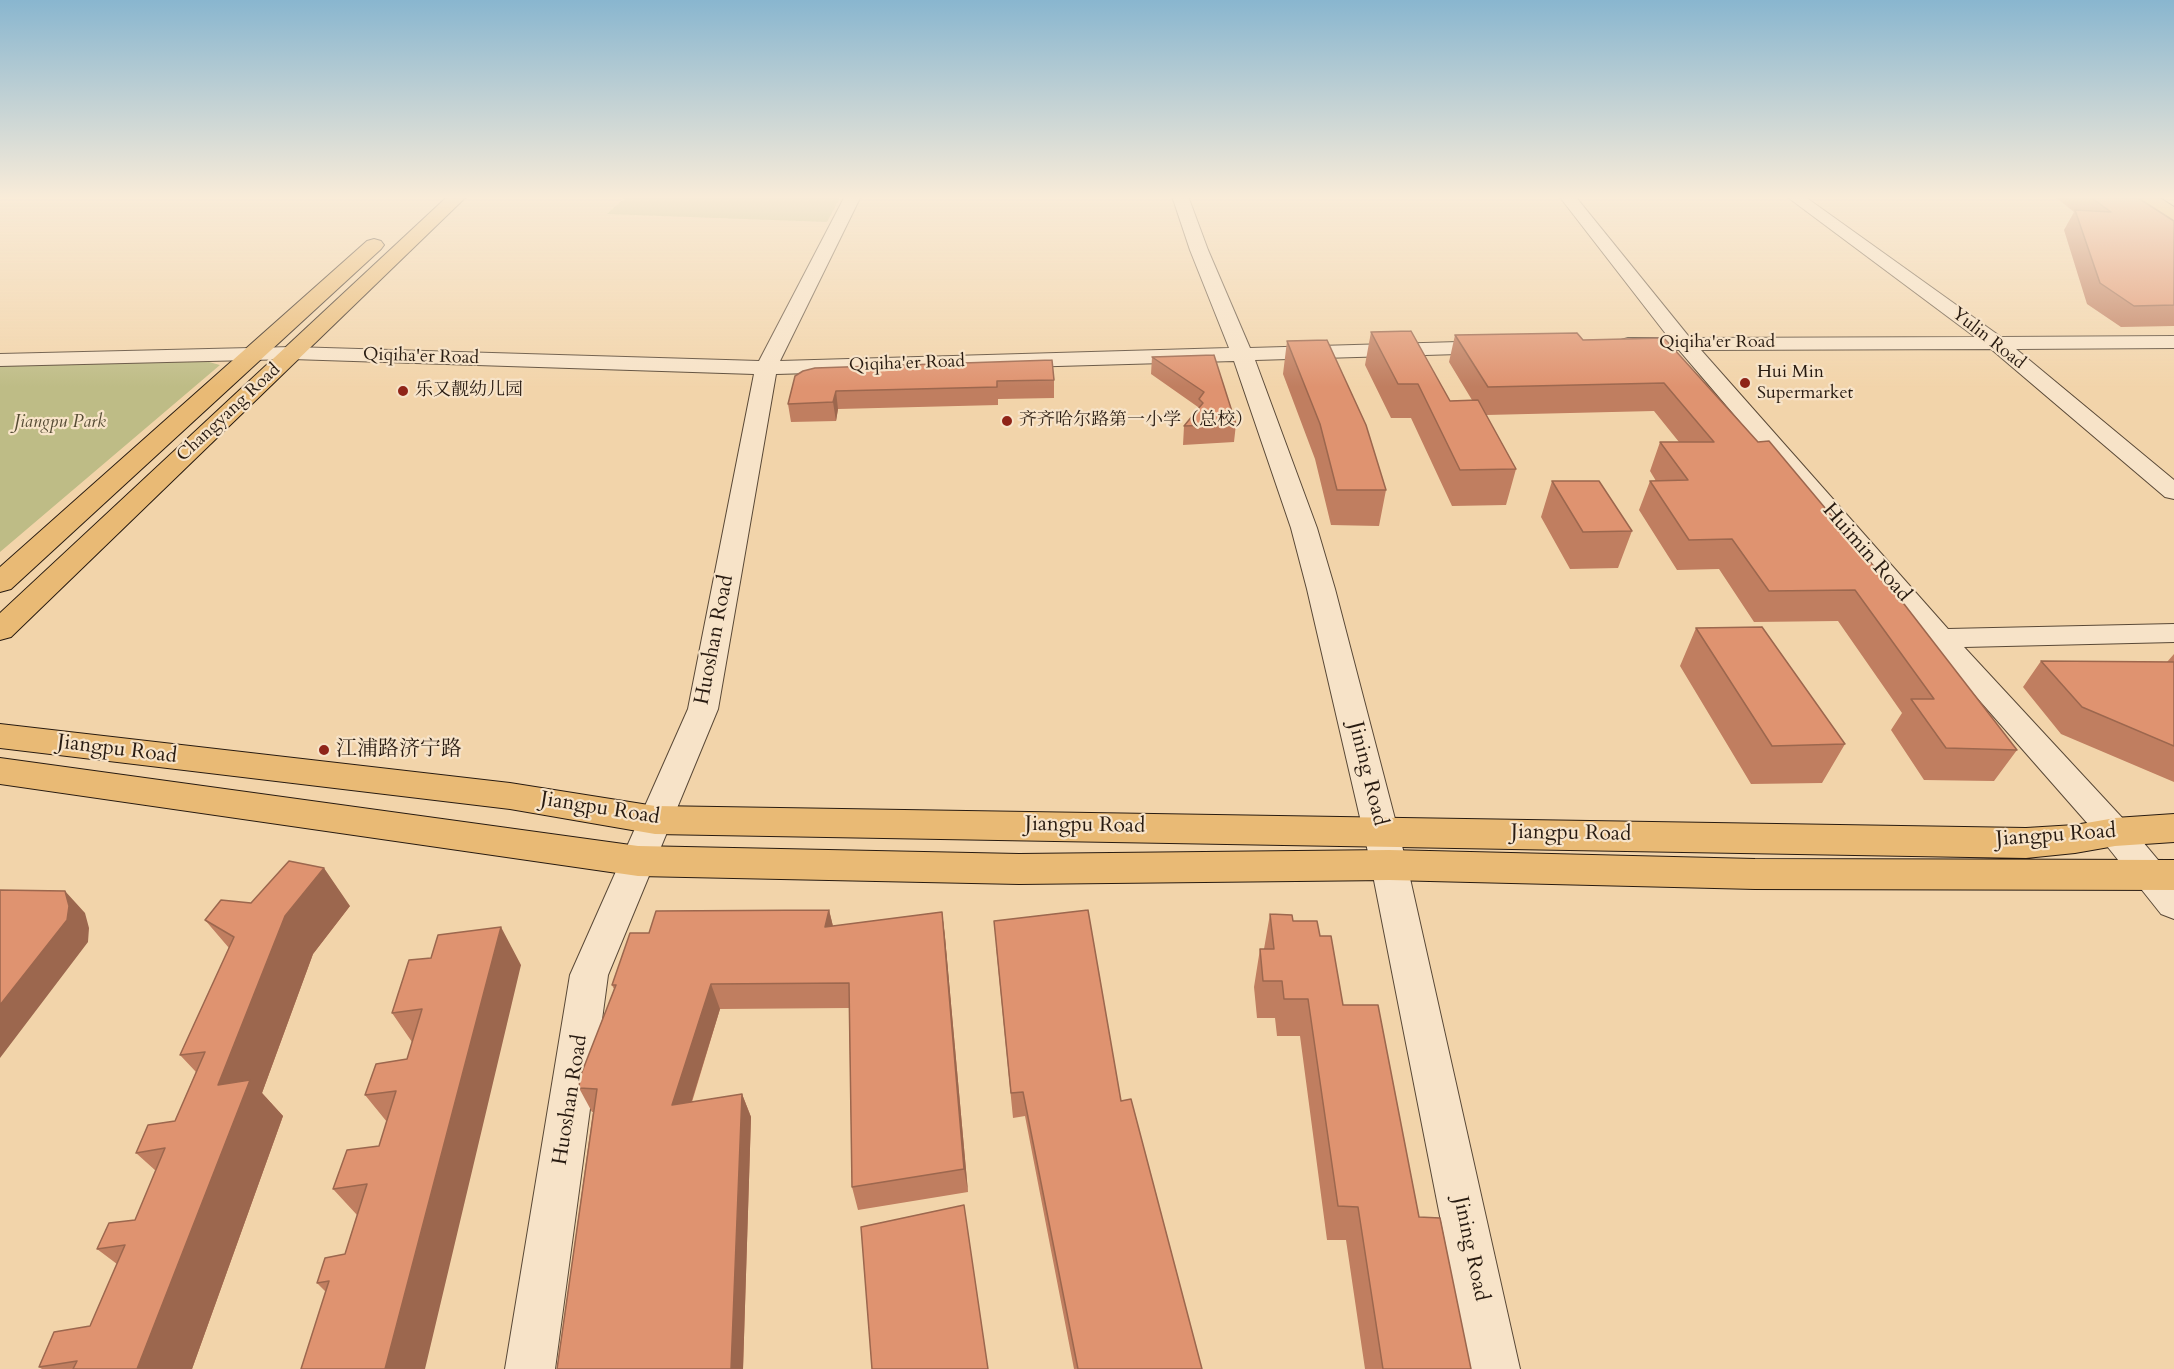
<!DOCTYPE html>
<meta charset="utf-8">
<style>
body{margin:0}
canvas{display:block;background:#f2d4aa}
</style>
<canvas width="2174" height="1369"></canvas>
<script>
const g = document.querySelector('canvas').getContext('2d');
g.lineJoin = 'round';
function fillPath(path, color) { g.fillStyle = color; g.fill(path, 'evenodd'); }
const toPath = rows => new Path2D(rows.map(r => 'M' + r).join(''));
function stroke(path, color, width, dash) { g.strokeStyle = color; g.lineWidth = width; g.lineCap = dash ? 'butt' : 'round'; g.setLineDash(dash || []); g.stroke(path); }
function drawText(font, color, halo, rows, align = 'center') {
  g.font = font + ' Cardo,"Noto Serif SC",serif'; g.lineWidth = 4.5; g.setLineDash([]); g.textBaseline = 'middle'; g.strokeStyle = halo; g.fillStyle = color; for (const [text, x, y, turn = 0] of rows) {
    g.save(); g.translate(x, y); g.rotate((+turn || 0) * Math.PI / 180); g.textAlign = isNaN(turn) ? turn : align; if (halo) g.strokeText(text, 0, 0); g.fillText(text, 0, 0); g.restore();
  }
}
fillPath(toPath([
 [627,196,841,196,827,222,607,214],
 [198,359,220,365,0,552,0,364]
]), '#bebc86');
const minor = toPath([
 [845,196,861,196,780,361,1229,348,1190,250,1172,196,1188,196,1208,250,1250,348,1493,341,1500,343,1503,347,1500,351,1493,353,1255,360,1317,528,1335,589,1407,865,1520,1369,1470,1369,1371,865,1307,589,1291,528,1234,361,776,374,718,709,608,975,555,1369,505,1369,570,975,688,709,754,374,292,359,0,366,0,354,292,347,759,361,845,196],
 [1559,196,1575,196,1690,338,1975,337,1786,196,1804,196,2001,337,2174,336,2174,348,2016,349,2174,480,2174,499,2165,497,1991,349,1701,350,1948,629,2174,624,2174,642,1964,647,2127,823,2174,879,2174,919,2161,914,2103,841,1930,644,1679,350,1621,348,1618,344,1621,340,1628,338,1669,338,1559,196]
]);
const major = toPath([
 [448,196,467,196,11,637,0,640,0,613,448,196],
 [2136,196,2157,196,2174,207,2174,221,2167,219,2136,196],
 [374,239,381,241,384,245,381,249,11,589,0,592,0,567,367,241,374,239],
 [0,724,510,783,655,806,2026,828,2075,825,2115,818,2174,814,2174,842,2115,846,2075,853,2026,858,655,834,510,809,0,748,0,724],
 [0,758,638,846,1019,854,1389,850,1755,859,2174,860,2174,890,1755,889,1389,880,1019,884,638,876,0,784,0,758]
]);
stroke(minor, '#5a4937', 2);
stroke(major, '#281b11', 2);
fillPath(minor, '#f7e3c8');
fillPath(major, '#e9ba75');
fillPath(toPath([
 [2054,196,2135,196,2174,221,2174,326,2121,327,2087,304,2064,230,2074,212],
 [1371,332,1450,401,1472,400,1449,362,1455,335,1583,340,1664,338,2017,750,1994,781,1924,780,1891,730,1902,713,1838,621,1754,622,1719,569,1677,570,1639,510,1650,481,1656,481,1650,471,1660,442,1679,442,1654,411,1486,415,1516,469,1506,505,1452,506,1411,418,1391,418,1365,365],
 [1287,341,1386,490,1379,526,1331,525,1315,459,1283,374],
 [1214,355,1236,424,1234,442,1183,445,1184,426,1198,409,1198,407,1151,374,1152,357],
 [795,376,1054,380,1054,398,998,399,998,405,838,409,836,421,791,422,788,404],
 [1552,481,1632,531,1618,568,1570,569,1541,517],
 [1696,628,1845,744,1822,783,1751,784,1680,666],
 [2174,654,2174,782,2061,734,2023,687,2041,661,2167,662],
 [350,906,313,954,262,1093,283,1116,192,1369,42,1369,39,1367,90,1326,117,1264,97,1249,135,1220,156,1171,136,1153,175,1121,196,1072,180,1055,229,948,205,920],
 [829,910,833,926,942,912,945,937,968,1192,858,1210,852,1187,849,1008,720,1009,692,1102,742,1094,751,1117,743,1369,557,1369,593,1112,592,1112,579,1088,614,989,612,985],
 [1270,914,1293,921,1320,936,1343,1005,1419,1217,1471,1369,1365,1369,1346,1240,1327,1240,1300,1036,1277,1036,1275,1018,1257,1018,1254,987,1260,949,1264,949],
 [996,946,1121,1101,1202,1369,1074,1369,1025,1116,1013,1118],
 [521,965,326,1292,317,1283,345,1254,357,1215,333,1189,379,1146,387,1122,365,1095,407,1059,412,1042,392,1013]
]), '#c07e60');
fillPath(toPath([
 [836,391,838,409,836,421,833,402],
 [324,868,350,906,313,954,262,1093,283,1116,192,1369,137,1369,218,1085,285,916],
 [65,891,85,913,89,928,88,942,0,1058,0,1005],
 [829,910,835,935,825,927],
 [942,912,945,937,968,1192,964,1169],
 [501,927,521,965,425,1369,385,1369],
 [711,984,720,1009,683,1129,672,1105],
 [742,1094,751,1117,743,1369,731,1369]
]), '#9c674e');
const building = toPath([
 [2089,196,2135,196,2174,221,2174,305,2134,306,2100,283,2075,210,2111,212,2089,196],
 [1411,331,1450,401,1478,400,1516,469,1460,470,1418,384,1398,384,1371,332,1411,331],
 [1577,333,1583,340,1664,338,1758,442,1769,441,1887,582,2017,750,1946,748,1911,699,1934,699,1855,590,1769,591,1732,539,1689,540,1650,481,1688,480,1660,442,1714,442,1664,383,1488,387,1455,335,1577,333],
 [1327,340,1366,425,1386,490,1337,490,1320,424,1287,341,1327,340],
 [1214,355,1236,424,1184,426,1203,403,1199,399,1204,392,1152,357,1214,355],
 [1052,360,1054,380,997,381,997,387,836,391,833,402,788,404,795,376,803,371,815,368,1052,360],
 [1552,481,1599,481,1632,531,1583,532,1552,481],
 [1762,627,1845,744,1772,746,1696,628,1762,627],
 [2041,661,2174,662,2174,746,2082,707,2041,661],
 [289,861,324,868,285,916,218,1085,250,1080,137,1369,73,1369,77,1361,39,1367,54,1332,90,1326,125,1245,97,1249,109,1223,135,1220,165,1148,136,1153,148,1125,175,1121,205,1052,180,1055,234,937,205,920,221,900,251,903,289,861],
 [0,890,65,891,69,906,67,920,0,1005,0,890],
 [829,910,825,927,942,912,964,1169,852,1187,849,983,711,984,672,1105,742,1094,731,1369,557,1369,597,1089,579,1088,580,1077,616,985,612,985,630,933,649,933,656,911,829,910],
 [1088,910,1121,1101,1131,1099,1202,1369,1078,1369,1023,1092,1011,1093,994,921,1088,910],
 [1270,914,1292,915,1293,921,1317,921,1320,936,1331,936,1343,1005,1378,1005,1419,1217,1440,1218,1471,1369,1383,1369,1358,1207,1338,1206,1308,999,1284,999,1282,981,1263,981,1260,949,1274,949,1270,914],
 [501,927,385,1369,301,1369,329,1281,317,1283,325,1258,345,1254,367,1184,333,1189,347,1150,379,1146,396,1091,365,1095,376,1064,407,1059,422,1009,392,1013,409,960,431,958,438,935,501,927],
 [964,1205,988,1369,872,1369,861,1227,964,1205]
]);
fillPath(building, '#df9370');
stroke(building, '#9c674e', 1.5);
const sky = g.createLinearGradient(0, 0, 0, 387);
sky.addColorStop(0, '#89b6cf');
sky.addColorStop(0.51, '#f9ecd9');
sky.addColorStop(1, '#f9ecd900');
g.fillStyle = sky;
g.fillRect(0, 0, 2174, 387);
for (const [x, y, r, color] of [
 [1745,383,6,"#8f2418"],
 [403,391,6,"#8f2418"],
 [1007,421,6,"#8f2418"],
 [324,750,6,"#8f2418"]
]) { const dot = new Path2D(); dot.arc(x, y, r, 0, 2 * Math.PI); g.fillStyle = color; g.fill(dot); stroke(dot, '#f7e3c8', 2); }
drawText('18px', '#281b11', '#f7e3c8', [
 ["Yulin Road",1988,339,38],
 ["Qiqiha'er Road",1717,343],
 ["Qiqiha'er Road",421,357,2],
 ["Qiqiha'er Road",907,364,-2],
 ["Changyang Road",229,413,-43]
]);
drawText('18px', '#281b11', '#f7e3c8', [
 ["Hui Min",1757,373],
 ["Supermarket",1757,394],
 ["乐又靓幼儿园",415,391],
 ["齐齐哈尔路第一小学（总校）",1019,421]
], 'left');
drawText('italic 18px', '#554b34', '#f7e3c8', [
 ["Jiangpu Park",60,423]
]);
drawText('21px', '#281b11', '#f7e3c8', [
 ["Huimin Road",1866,553,49],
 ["Huoshan Road",715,640,-79],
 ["Jiangpu Road",117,750,7],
 ["Jining Road",1367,774,76],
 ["Jiangpu Road",600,809,9],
 ["Jiangpu Road",1085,826,1],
 ["Jiangpu Road",1571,834,1],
 ["Jiangpu Road",2056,836,-4],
 ["Huoshan Road",571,1100,-81],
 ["Jining Road",1470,1249,78]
]);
drawText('21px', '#281b11', '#f7e3c8', [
 ["江浦路济宁路",336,750]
], 'left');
</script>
